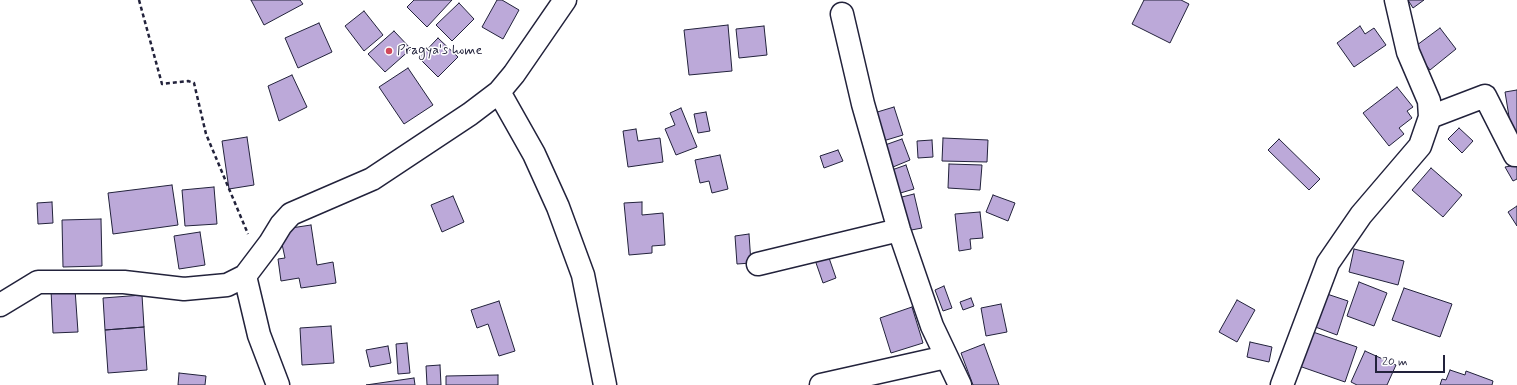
<!DOCTYPE html>
<style>
body{margin:0}
#map{position:relative;width:1517px;height:385px;overflow:hidden;background:#fff;font-family:Mynerve,sans-serif}
canvas{display:block}
.scale{position:absolute;left:1375px;top:355px;width:70px;height:18px;box-sizing:border-box;border:2px solid #22223b;border-top:0;padding-left:5px;font-size:12px;line-height:14px;white-space:nowrap;color:#22223b;-webkit-text-stroke:3px #fff;paint-order:stroke}
</style>
<div id="map">
<canvas width="1517" height="385"></canvas>
<div class="scale">20 m</div>
</div>
<script>
const g = document.querySelector('canvas').getContext('2d');
g.lineJoin = 'round';
function fillPath(path, color) { g.fillStyle = color; g.fill(path, 'evenodd'); }
const toPath = rows => new Path2D(rows.map(r => 'M' + r).join(''));
function stroke(path, color, width, dash) { g.strokeStyle = color; g.lineWidth = width; g.lineCap = dash ? 'butt' : 'round'; g.setLineDash(dash || []); g.stroke(path); }
function drawText(font, color, halo, rows, align = 'center') {
  g.font = font + ' Mynerve,sans-serif'; g.lineWidth = 3; g.setLineDash([]); g.textBaseline = 'middle'; g.strokeStyle = halo; g.fillStyle = color; for (const [text, x, y, turn = 0] of rows) {
    g.save(); g.translate(x, y); g.rotate((+turn || 0) * Math.PI / 180); g.textAlign = isNaN(turn) ? turn : align; if (halo) g.strokeText(text, 0, 0); g.fillText(text, 0, 0); g.restore();
  }
}
const building = toPath([
 [251,0,300,0,303,4,264,25,251,0],
 [414,0,452,0,427,27,407,7,414,0],
 [497,0,502,0,519,10,503,39,482,27,497,0],
 [1144,0,1181,0,1189,4,1170,43,1132,24,1144,0],
 [1408,0,1424,0,1413,8,1408,0],
 [459,3,474,19,452,41,436,25,459,3],
 [364,11,383,35,364,51,345,26,364,11],
 [319,23,332,52,298,68,285,38,319,23],
 [728,25,732,71,689,75,684,30,728,25],
 [764,26,767,55,739,58,736,29,764,26],
 [1360,26,1365,34,1374,28,1386,45,1354,67,1337,43,1360,26],
 [1440,28,1456,49,1430,70,1413,48,1440,28],
 [394,31,411,49,385,72,368,54,394,31],
 [438,38,458,57,438,77,419,58,438,38],
 [408,68,433,105,404,124,379,87,408,68],
 [292,75,307,107,279,121,268,86,292,75],
 [1397,87,1413,107,1407,111,1412,118,1399,128,1404,134,1389,146,1363,113,1397,87],
 [1517,90,1517,141,1513,141,1505,92,1517,90],
 [894,107,903,135,883,141,874,113,894,107],
 [681,108,697,147,676,155,665,129,675,125,670,113,681,108],
 [706,112,710,131,698,133,694,114,706,112],
 [1459,128,1473,141,1462,153,1448,139,1459,128],
 [636,129,638,141,660,138,663,162,628,167,623,131,636,129],
 [247,137,254,185,229,189,222,141,247,137],
 [943,138,988,140,987,162,942,161,943,138],
 [902,139,910,160,893,167,885,145,902,139],
 [1279,139,1320,179,1309,190,1268,150,1279,139],
 [932,140,933,157,918,158,917,141,932,140],
 [838,150,843,161,824,168,820,156,838,150],
 [720,155,728,189,712,193,709,181,700,183,695,160,720,155],
 [949,164,982,165,980,190,948,188,949,164],
 [906,165,914,189,897,194,889,171,906,165],
 [1517,165,1517,179,1513,181,1505,167,1517,165],
 [1431,168,1462,195,1443,217,1412,190,1431,168],
 [172,185,178,225,113,234,108,193,172,185],
 [214,187,217,224,185,226,182,190,214,187],
 [914,194,922,228,906,231,898,198,914,194],
 [993,195,1015,203,1008,221,986,212,993,195],
 [453,196,464,222,442,232,431,205,453,196],
 [52,202,53,223,38,224,37,203,52,202],
 [642,202,642,215,663,213,665,245,652,246,652,253,629,255,624,203,642,202],
 [1517,206,1517,226,1508,212,1517,206],
 [980,212,983,238,970,239,971,249,959,251,955,214,980,212],
 [101,219,102,266,63,267,62,220,101,219],
 [311,225,317,265,333,262,336,283,301,288,299,278,281,281,278,259,285,258,282,244,291,228,311,225],
 [200,232,205,265,179,269,174,236,200,232],
 [749,234,751,263,737,264,735,236,749,234],
 [1354,249,1404,261,1398,285,1349,272,1354,249],
 [828,255,836,278,823,283,815,260,828,255],
 [1359,282,1387,293,1374,326,1347,316,1359,282],
 [944,286,952,308,943,311,935,290,944,286],
 [1404,288,1452,304,1440,337,1392,320,1404,288],
 [75,289,78,332,53,333,51,290,75,289],
 [1321,292,1348,301,1337,335,1310,325,1321,292],
 [142,295,144,327,105,330,103,298,142,295],
 [971,298,974,306,963,310,960,302,971,298],
 [1237,300,1255,310,1237,342,1219,332,1237,300],
 [499,301,515,351,499,356,488,324,477,328,471,310,499,301],
 [1001,304,1007,332,986,336,981,308,1001,304],
 [912,307,923,343,891,353,880,318,912,307],
 [331,326,334,363,302,365,300,328,331,326],
 [144,327,147,370,108,373,105,330,144,327],
 [1310,331,1357,347,1345,382,1299,366,1310,331],
 [1250,342,1272,347,1269,362,1247,357,1250,342],
 [407,343,410,373,398,374,396,344,407,343],
 [984,344,999,385,973,385,961,353,984,344],
 [388,346,391,363,370,367,366,350,388,346],
 [1365,351,1396,365,1387,385,1357,385,1351,382,1365,351],
 [440,365,441,385,427,385,426,366,440,365],
 [1450,370,1465,375,1466,371,1493,381,1492,385,1440,385,1442,379,1446,380,1450,370],
 [179,373,206,376,205,385,178,385,179,373],
 [498,375,498,385,446,385,446,376,498,375],
 [414,378,415,385,366,385,414,378]
]);
fillPath(building, '#bca9d9');
stroke(building, '#22223b', 1);
const minor = toPath([
 [842,14,863,104,899,230,932,326,960,385],
 [499,92,534,154,558,207,583,275,605,385],
 [1430,117,1485,96,1515,155,1517,155],
 [758,264,899,230],
 [245,276,259,335,278,385],
 [0,305,38,282,124,282,184,289,227,285,245,276,270,243,281,225,291,214,372,179,470,114,499,92,514,74,565,0],
 [821,385,946,357],
 [1282,385,1328,263,1361,215,1420,146,1430,117,1429,101,1408,52,1396,0]
]);
stroke(minor, '#22223b', 25);
stroke(toPath([
 [139,0,162,84,188,81,194,83,206,134,248,234]
]), '#22223b', 2.5, [4, 3]);
stroke(minor, '#fff', 22);
for (const [x, y, r, color] of [
 [389,51,4,"#d1495b"]
]) { const dot = new Path2D(); dot.arc(x, y, r, 0, 2 * Math.PI); g.fillStyle = color; g.fill(dot); stroke(dot, '#fff', 1.5); }
drawText('14px', '#22223b', '#fff', [
 ["Pragya's home",397,51]
], 'left');
</script>
